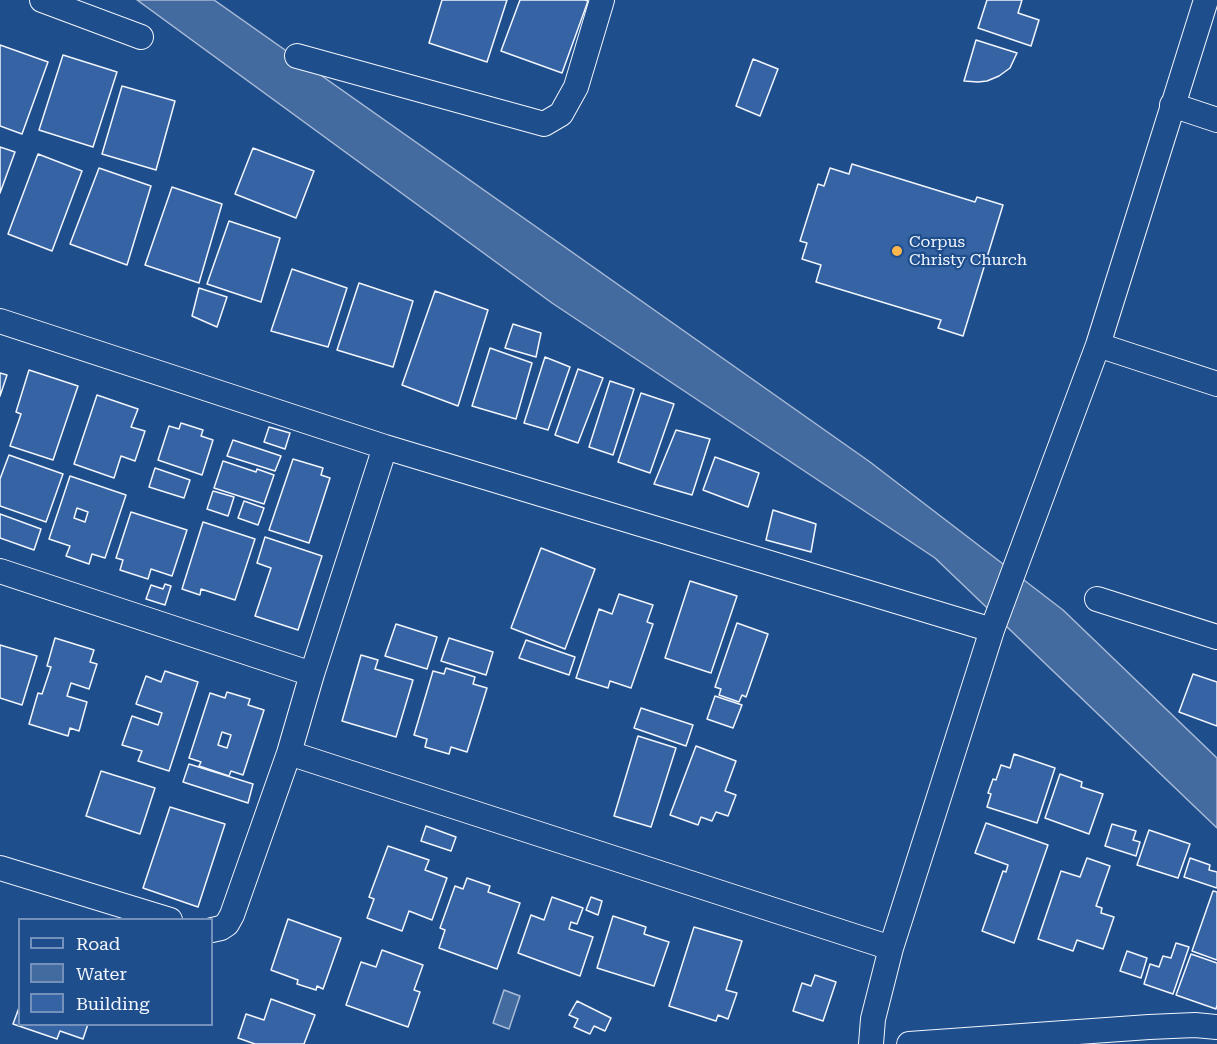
<!DOCTYPE html>
<style>
body{margin:0}
#map{position:relative;width:1217px;height:1044px;overflow:hidden;background:#1f4e8c;font-family:"Roboto Serif",serif}
canvas{display:block}
.legend{position:absolute;left:18px;top:918px;width:195px;height:108px;box-sizing:border-box;background:#1f4e8c;border:2px solid #7391ba;margin:0;padding:8px 10px;list-style:none;font-size:18px;color:#f2f6ff}
.legend li{display:flex;align-items:center;gap:12px;height:30px}
.legend b{width:30px;border:2px solid #7391ba}
</style>
<div id="map">
<canvas width="1217" height="1044"></canvas>
<ul class="legend">
<li><b style="height:8px;background:#1f4e8c"></b>Road</li>
<li><b style="height:16px;background:#446ba0"></b>Water</li>
<li><b style="height:16px;background:#3563a3"></b>Building</li>
</ul>
</div>
<script>
const g = document.querySelector('canvas').getContext('2d');
g.lineJoin = 'round';
function fillPath(path, color) { g.fillStyle = color; g.fill(path, 'evenodd'); }
const toPath = rows => new Path2D(rows.map(r => 'M' + r).join(''));
function stroke(path, color, width, dash) { g.strokeStyle = color; g.lineWidth = width; g.lineCap = dash ? 'butt' : 'round'; g.setLineDash(dash || []); g.stroke(path); }
function drawText(font, color, halo, rows, align = 'center') {
  g.font = font + ' "Roboto Serif",serif'; g.lineWidth = 4.5; g.setLineDash([]); g.textBaseline = 'middle'; g.strokeStyle = halo; g.fillStyle = color; for (const [text, x, y, turn = 0] of rows) {
    g.save(); g.translate(x, y); g.rotate((+turn || 0) * Math.PI / 180); g.textAlign = isNaN(turn) ? turn : align; if (halo) g.strokeText(text, 0, 0); g.fillText(text, 0, 0); g.restore();
  }
}
const water = toPath([
 [137,0,214,0,870,462,1063,610,1217,758,1217,828,935,558,552,303,137,0],
 [504,990,520,996,509,1029,493,1023,504,990]
]);
fillPath(water, '#446ba0');
stroke(water, '#a8bbd7', 1.5);
const building = toPath([
 [442,0,507,0,487,62,429,43,442,0],
 [520,0,585,0,588,1,562,73,501,51,520,0],
 [987,0,1022,0,1018,13,1039,20,1031,46,978,28,987,0],
 [976,40,1017,53,1010,68,999,76,987,81,978,82,964,81,976,40],
 [0,45,48,62,22,134,0,126,0,45],
 [63,55,117,72,93,147,39,130,63,55],
 [753,59,778,69,760,116,736,106,753,59],
 [122,86,175,101,156,170,102,154,122,86],
 [0,147,15,152,0,193,0,147],
 [253,148,314,171,296,218,235,194,253,148],
 [38,154,82,171,52,251,8,234,38,154],
 [852,164,975,202,977,197,1003,205,963,336,938,328,941,320,816,282,821,265,802,259,807,243,800,241,818,184,824,186,830,168,849,174,852,164],
 [99,168,151,186,127,265,70,244,99,168],
 [172,187,222,204,199,283,145,265,172,187],
 [229,221,280,238,261,302,207,284,229,221],
 [292,269,347,288,328,347,271,331,292,269],
 [359,283,413,301,393,367,337,350,359,283],
 [199,288,227,297,217,327,192,316,199,288],
 [435,291,488,310,458,406,402,385,435,291],
 [513,324,541,333,536,357,505,348,513,324],
 [490,348,532,363,516,419,472,406,490,348],
 [545,357,570,367,548,430,524,423,545,357],
 [578,369,603,378,578,443,555,435,578,369],
 [29,370,78,386,53,460,10,446,21,414,16,412,29,370],
 [0,373,7,375,0,396,0,373],
 [610,381,634,389,613,455,589,447,610,381],
 [641,393,674,404,650,473,618,462,641,393],
 [97,395,138,409,131,427,145,431,135,461,121,456,114,478,74,464,97,395],
 [181,423,203,430,201,436,213,440,202,475,158,460,169,426,179,429,181,423],
 [269,427,290,433,285,449,264,442,269,427],
 [676,430,710,439,692,495,654,484,676,430],
 [233,440,281,456,275,471,227,456,233,440],
 [9,455,63,474,46,522,0,506,0,479,9,455],
 [715,457,759,473,748,507,703,490,715,457],
 [293,459,323,468,321,475,330,478,309,543,269,530,293,459],
 [223,461,256,472,257,469,274,475,264,504,214,488,223,461],
 [155,468,190,480,184,498,149,487,155,468],
 [70,476,126,495,105,558,92,554,89,564,66,556,70,546,49,539,70,476],
 [77,508,88,512,85,522,74,518,77,508],
 [213,491,234,497,228,516,207,509,213,491],
 [244,501,264,508,258,525,238,518,244,501],
 [773,510,816,524,811,552,766,540,773,510],
 [131,512,187,530,172,576,151,569,148,579,120,570,123,560,116,558,131,512],
 [0,514,41,529,34,550,0,538,0,514],
 [203,522,255,539,235,600,201,589,200,595,182,589,203,522],
 [265,537,322,556,298,630,255,616,271,568,257,563,265,537],
 [541,548,595,569,565,649,511,628,541,548],
 [690,581,737,596,711,673,665,658,690,581],
 [165,584,171,586,165,605,146,599,151,585,163,589,165,584],
 [619,594,653,605,647,622,653,624,631,688,610,681,608,688,576,678,599,609,612,614,619,594],
 [737,623,768,634,746,697,742,695,739,702,719,695,721,689,715,687,737,623],
 [396,624,437,637,427,669,385,656,396,624],
 [55,638,94,650,90,662,97,664,89,689,71,683,67,696,87,702,79,731,70,728,68,736,29,724,38,693,42,694,51,667,47,666,55,638],
 [449,638,493,652,486,675,441,661,449,638],
 [526,640,575,657,569,675,519,658,526,640],
 [0,645,37,656,22,705,0,698,0,645],
 [361,655,378,660,375,669,413,680,396,737,342,721,361,655],
 [446,668,475,677,473,684,487,688,467,752,451,747,449,754,425,747,427,739,414,735,433,671,444,674,446,668],
 [165,671,198,682,169,771,138,761,142,751,122,745,132,716,158,725,162,713,136,704,146,676,161,682,165,671],
 [1193,674,1217,682,1217,726,1179,712,1193,674],
 [227,692,250,699,248,705,264,710,243,775,231,771,229,776,199,766,201,762,189,758,210,693,225,698,227,692],
 [222,732,231,735,227,748,218,745,222,732],
 [715,696,742,705,733,728,707,719,715,696],
 [641,708,693,725,686,746,634,728,641,708],
 [638,736,676,748,651,827,614,816,638,736],
 [696,746,736,761,725,791,736,795,728,816,716,812,712,821,701,817,698,825,670,815,696,746],
 [1014,754,1055,768,1037,823,987,807,991,794,988,793,993,779,996,780,1001,765,1010,768,1014,754],
 [189,764,253,784,248,803,183,782,189,764],
 [101,771,155,788,140,834,86,816,101,771],
 [1060,774,1082,782,1081,787,1103,794,1089,834,1045,818,1060,774],
 [170,807,225,824,198,907,143,888,170,807],
 [986,823,1048,845,1014,943,982,931,1003,871,1006,872,1008,865,975,853,986,823],
 [1112,824,1136,831,1133,840,1140,842,1136,856,1105,846,1112,824],
 [426,826,456,837,451,851,421,841,426,826],
 [1149,830,1190,844,1178,878,1137,865,1149,830],
 [388,846,429,860,425,870,447,878,432,920,409,911,402,931,367,918,374,899,369,897,388,846],
 [1087,858,1110,866,1096,906,1102,908,1101,913,1114,917,1103,949,1077,940,1073,951,1038,939,1061,871,1080,877,1087,858],
 [1190,858,1210,865,1209,870,1217,872,1217,888,1184,877,1190,858],
 [467,878,490,886,488,892,520,903,497,969,439,948,445,930,440,928,455,886,463,889,467,878],
 [1213,891,1217,892,1217,960,1192,951,1213,891],
 [552,897,583,908,577,924,571,922,569,929,593,937,580,976,518,953,531,915,544,920,552,897],
 [591,897,602,901,598,915,586,910,591,897],
 [613,916,646,927,644,934,669,942,654,986,597,968,613,916],
 [288,919,341,938,323,989,317,986,316,990,297,984,298,980,271,970,288,919],
 [694,927,742,941,726,990,737,993,728,1019,718,1015,716,1021,669,1006,694,927],
 [1176,943,1189,947,1173,994,1144,984,1150,964,1159,967,1163,956,1171,958,1176,943],
 [382,950,423,965,414,990,420,992,408,1027,346,1005,361,962,376,967,382,950],
 [1127,951,1147,958,1141,978,1120,971,1127,951],
 [1191,954,1217,963,1217,1005,1216,1009,1176,995,1191,954],
 [815,975,836,982,823,1021,793,1011,802,983,811,986,815,975],
 [271,999,315,1015,304,1044,255,1044,238,1038,246,1014,264,1020,271,999],
 [577,1001,611,1018,605,1031,594,1026,590,1034,574,1027,578,1019,569,1015,577,1001],
 [20,1005,20,1024,88,1024,83,1039,60,1031,57,1039,13,1024,20,1005]
]);
fillPath(building, '#3563a3');
stroke(building, '#f2f6ff', 1.5);
const minor = toPath([
 [42,0,141,37],
 [297,56,544,124,561,114,576,87,602,0],
 [1172,105,1217,120],
 [0,321,385,447,992,630],
 [1098,345,1217,384],
 [0,571,312,674],
 [1097,599,1217,637],
 [289,753,891,948],
 [0,868,170,920],
 [212,930,221,928,227,924,232,915,289,753,312,674,385,447],
 [871,1044,873,1019,891,948,992,630,1098,345,1206,0],
 [909,1044,1149,1027,1195,1025,1217,1027]
]);
stroke(minor, '#f2f6ff', 26);
stroke(minor, '#1f4e8c', 24);
for (const [x, y, r, color] of [
 [897,251,6,"#ffb74d"]
]) { const dot = new Path2D(); dot.arc(x, y, r, 0, 2 * Math.PI); g.fillStyle = color; g.fill(dot); stroke(dot, '#1f4e8c', 2); }
drawText('16px', '#f2f6ff', '#1f4e8c', [
 ["Corpus",909,242],
 ["Christy Church",909,260]
], 'left');
</script>
